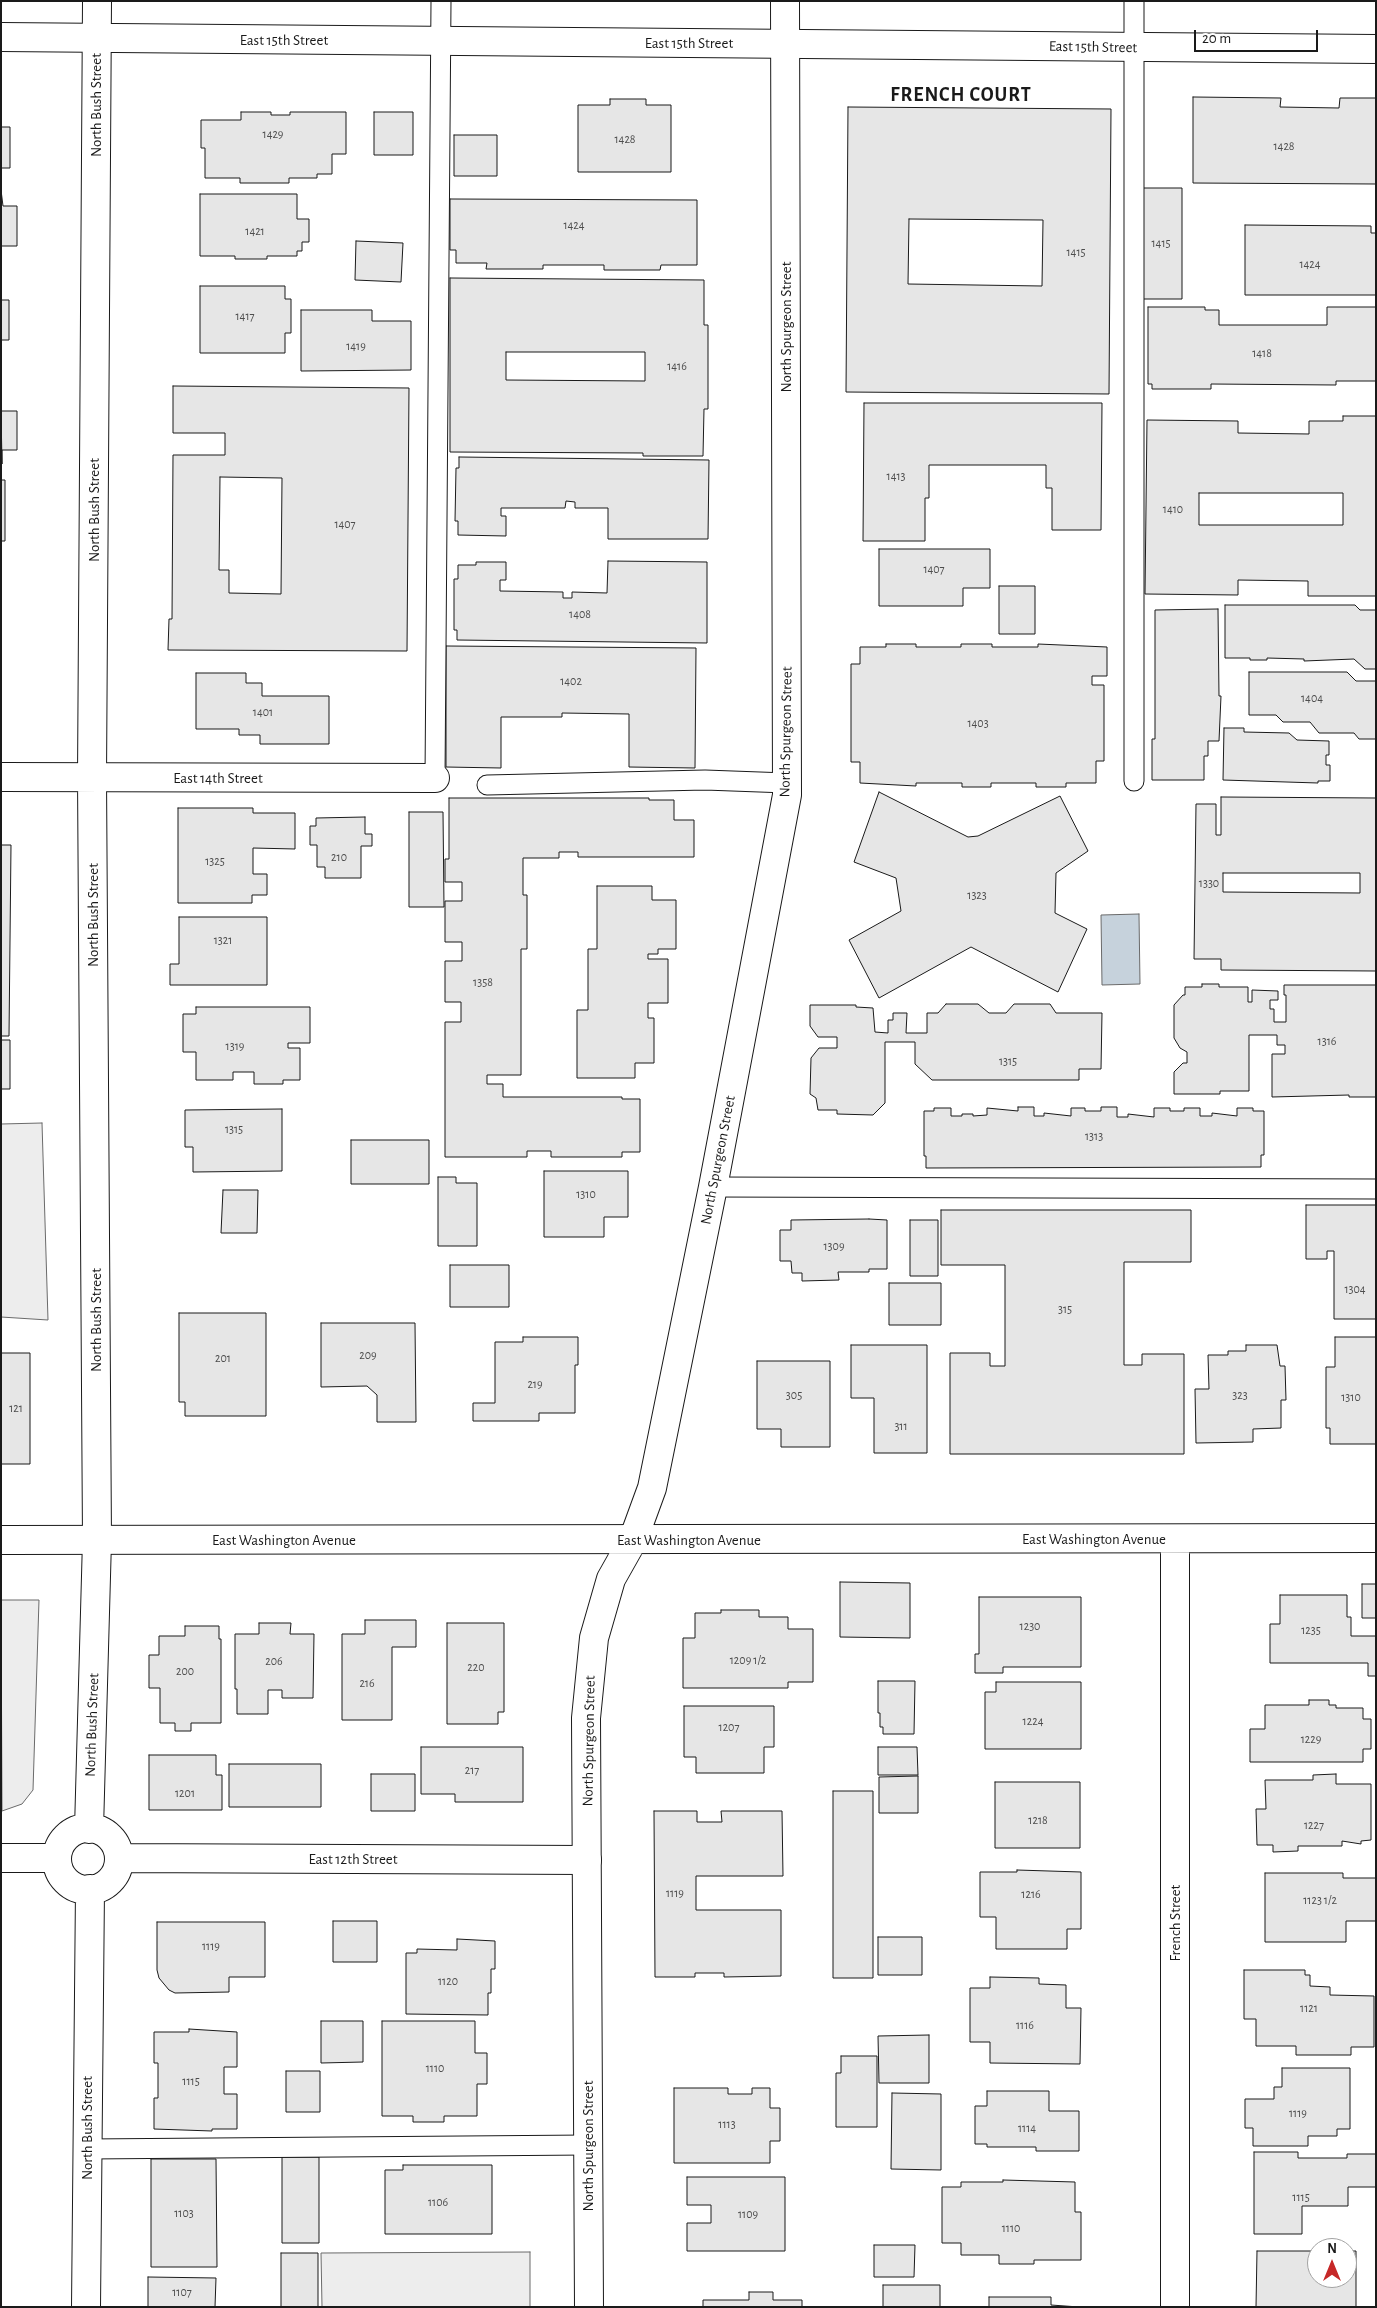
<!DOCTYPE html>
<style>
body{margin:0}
#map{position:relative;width:1377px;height:2308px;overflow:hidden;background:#fff;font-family:"Alegreya Sans",sans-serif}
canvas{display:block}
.frame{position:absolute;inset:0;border:2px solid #1a1a1a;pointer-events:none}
.north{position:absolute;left:1307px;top:2238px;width:50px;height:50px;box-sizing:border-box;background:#fff;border:1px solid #a3a3a3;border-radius:50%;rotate:0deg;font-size:14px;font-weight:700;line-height:20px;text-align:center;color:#1a1a1a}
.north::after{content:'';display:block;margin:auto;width:18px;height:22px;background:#c62828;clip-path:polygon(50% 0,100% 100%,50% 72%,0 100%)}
.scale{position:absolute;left:1194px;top:30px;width:124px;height:22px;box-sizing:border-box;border:2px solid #1a1a1a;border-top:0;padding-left:6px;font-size:15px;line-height:18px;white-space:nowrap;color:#1a1a1a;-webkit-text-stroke:4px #fff;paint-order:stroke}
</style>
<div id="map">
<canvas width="1377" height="2308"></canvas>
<div class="frame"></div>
<div class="north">N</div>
<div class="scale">20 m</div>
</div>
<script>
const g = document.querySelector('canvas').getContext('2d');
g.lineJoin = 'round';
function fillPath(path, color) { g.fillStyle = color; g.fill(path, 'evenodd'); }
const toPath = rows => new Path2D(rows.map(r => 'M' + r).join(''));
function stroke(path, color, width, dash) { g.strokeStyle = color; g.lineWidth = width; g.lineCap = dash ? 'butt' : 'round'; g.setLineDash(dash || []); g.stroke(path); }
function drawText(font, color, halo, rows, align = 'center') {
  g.font = font + ' "Alegreya Sans",sans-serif'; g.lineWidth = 4; g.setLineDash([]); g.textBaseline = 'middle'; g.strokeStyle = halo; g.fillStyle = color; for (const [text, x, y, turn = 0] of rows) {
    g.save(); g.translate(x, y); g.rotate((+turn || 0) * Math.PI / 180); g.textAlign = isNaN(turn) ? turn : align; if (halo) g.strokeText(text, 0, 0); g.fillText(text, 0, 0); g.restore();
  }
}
const parking = toPath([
 [42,1123,48,1320,1,1317,1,1124,42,1123],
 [1,1600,39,1600,33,1790,22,1804,2,1811,1,1600],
 [530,2252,530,2307,322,2307,321,2253,530,2252]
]);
fillPath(parking, '#ededed');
stroke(parking, '#6a6a6a', 1);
const water = toPath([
 [1139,914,1140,984,1102,985,1101,915,1139,914]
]);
fillPath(water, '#c6d2dc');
stroke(water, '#6a6a6a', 1);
const building = toPath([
 [1193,97,1281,98,1280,107,1339,108,1340,98,1376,98,1376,184,1193,183,1193,97],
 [610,99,646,99,646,105,671,105,671,172,578,172,578,105,610,105,610,99],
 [848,107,1111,109,1109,394,846,392,848,107],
 [909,219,1043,220,1042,286,908,284,909,219],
 [241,112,271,112,271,115,290,115,290,112,346,112,346,154,332,154,332,174,317,174,317,178,289,178,289,183,240,183,240,178,205,178,205,148,201,148,201,120,241,120,241,112],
 [374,112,413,112,413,155,374,155,374,112],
 [1,127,10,127,10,168,1,168,1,127],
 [454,135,497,135,497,176,454,176,454,135],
 [1140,188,1182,188,1182,299,1140,299,1140,188],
 [1,190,3,206,17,206,17,246,1,246,1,190],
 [200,194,297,194,297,219,309,219,309,242,302,242,302,251,297,251,297,256,267,256,267,259,235,259,235,256,200,256,200,194],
 [450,199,697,200,697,265,661,265,660,270,604,270,604,265,543,265,543,269,486,269,487,263,456,263,456,250,450,250,450,199],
 [1245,225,1371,226,1371,233,1376,233,1376,295,1245,295,1245,225],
 [356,241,403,243,401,282,355,280,356,241],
 [450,278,704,280,704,325,708,325,708,409,704,409,703,456,643,456,643,453,450,452,450,278],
 [506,352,645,352,645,381,506,380,506,352],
 [200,286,285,286,285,299,291,299,291,333,285,333,285,353,200,353,200,286],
 [1,300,9,300,9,340,1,340,1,300],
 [1148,307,1205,307,1205,310,1219,310,1219,325,1327,325,1327,307,1376,307,1376,381,1336,381,1336,385,1211,384,1211,389,1152,389,1152,384,1148,384,1148,307],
 [301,310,372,310,372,321,411,321,411,370,301,371,301,310],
 [173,386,409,388,407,651,168,650,169,619,172,619,173,455,225,455,225,433,173,433,173,386],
 [220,477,282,478,281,594,229,593,229,570,219,570,220,477],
 [864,403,1102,403,1101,530,1052,530,1052,488,1046,488,1046,465,929,465,929,498,925,498,925,541,863,541,864,403],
 [1,411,17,411,17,450,2,450,2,464,1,411],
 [1343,416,1376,416,1376,596,1308,596,1308,581,1238,580,1238,595,1145,594,1147,420,1238,421,1238,433,1309,434,1309,421,1343,421,1343,416],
 [1199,493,1343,493,1343,525,1199,525,1199,493],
 [459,457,709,460,708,539,608,539,608,508,575,508,575,502,566,501,565,508,501,508,501,516,506,516,506,536,458,535,458,521,455,521,456,468,459,468,459,457],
 [1,480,5,480,5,541,1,541,1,480],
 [879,549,990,549,990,588,963,588,963,606,879,606,879,549],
 [608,561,707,562,707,643,457,640,457,630,454,630,454,579,458,579,458,565,476,565,476,562,506,562,506,580,500,580,500,591,563,592,563,598,572,598,572,592,607,593,608,561],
 [999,586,1035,586,1035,634,999,634,999,586],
 [1225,605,1355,605,1360,610,1376,610,1376,669,1365,669,1354,659,1304,661,1304,659,1267,658,1267,660,1250,660,1250,658,1225,658,1225,605],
 [1218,609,1219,696,1221,696,1219,741,1208,741,1208,756,1204,756,1204,780,1152,780,1152,739,1155,739,1155,610,1218,609],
 [886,644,916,644,916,647,961,647,961,644,992,644,992,647,1038,647,1038,644,1107,647,1107,676,1092,676,1092,685,1104,685,1104,761,1096,761,1096,783,1066,783,1066,787,1036,787,1036,783,991,783,991,787,962,787,962,783,916,783,916,786,860,783,860,762,851,762,851,664,860,664,860,647,886,647,886,644],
 [446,646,696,648,695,768,629,767,629,714,562,713,562,717,501,717,501,768,446,767,446,646],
 [1249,672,1347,672,1356,681,1376,681,1376,739,1359,739,1354,733,1319,733,1310,722,1283,722,1276,715,1249,715,1249,672],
 [196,673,246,673,246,683,262,683,262,696,329,696,329,744,260,744,260,735,239,735,239,729,196,729,196,673],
 [1224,728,1244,728,1244,732,1289,733,1297,740,1329,741,1329,755,1326,755,1326,765,1330,765,1330,781,1318,781,1318,783,1223,780,1224,728],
 [879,792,968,837,978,836,1060,796,1088,851,1056,873,1055,913,1087,929,1058,992,971,947,879,998,849,940,901,911,896,878,854,862,879,792],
 [1221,797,1376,798,1376,971,1221,970,1221,959,1194,959,1196,804,1216,804,1216,835,1221,835,1221,797],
 [1223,873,1360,873,1360,893,1223,892,1223,873],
 [449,798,649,798,649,800,674,800,674,820,694,820,694,857,578,857,578,852,559,852,559,858,523,858,523,895,527,895,527,949,521,949,521,1075,487,1075,487,1084,503,1084,503,1097,622,1097,622,1099,640,1099,640,1152,622,1152,622,1157,551,1157,551,1151,527,1151,527,1157,445,1157,445,1022,461,1022,461,1002,445,1002,445,961,462,961,462,942,445,942,445,901,462,901,462,882,445,882,445,859,449,859,449,798],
 [178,808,253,808,253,813,295,813,295,849,253,848,253,874,267,874,267,895,252,895,252,903,178,903,178,808],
 [409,812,443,812,444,907,409,907,409,812],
 [365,817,365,834,372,834,372,846,361,846,361,878,325,878,325,867,317,867,317,845,310,845,310,826,316,826,316,818,365,817],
 [1,845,11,845,9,1036,1,1036,1,845],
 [597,886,652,886,652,900,676,900,676,949,658,949,658,954,648,954,648,959,668,959,668,1003,648,1003,648,1018,654,1018,654,1063,635,1063,635,1078,577,1078,577,1010,588,1010,588,949,597,949,597,886],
 [179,917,267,917,267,985,170,985,170,964,179,964,179,917],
 [1202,984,1219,984,1219,987,1248,987,1248,1002,1252,1002,1252,990,1278,991,1278,1000,1270,1000,1270,1009,1274,1009,1274,1022,1286,1022,1286,995,1284,995,1284,985,1376,985,1376,1097,1349,1097,1349,1095,1272,1097,1272,1054,1285,1054,1285,1045,1277,1045,1277,1035,1249,1035,1249,1091,1220,1091,1220,1094,1174,1094,1174,1072,1183,1063,1187,1063,1187,1052,1180,1048,1174,1038,1174,1005,1183,995,1185,995,1185,987,1202,987,1202,984],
 [946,1004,978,1004,989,1013,1006,1013,1014,1004,1050,1004,1056,1013,1102,1013,1101,1069,1079,1069,1079,1080,932,1080,915,1064,915,1042,885,1042,885,1103,873,1115,837,1114,837,1110,818,1110,816,1098,810,1094,811,1058,819,1048,837,1048,837,1037,818,1037,810,1026,810,1005,856,1005,856,1007,873,1008,875,1032,888,1033,888,1020,893,1020,893,1013,907,1013,906,1033,927,1033,927,1013,938,1013,946,1004],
 [196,1007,310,1007,310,1043,288,1043,288,1048,300,1048,300,1080,283,1080,283,1084,254,1084,254,1072,233,1072,233,1080,196,1080,196,1052,183,1052,183,1014,196,1014,196,1007],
 [1,1040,10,1040,10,1089,1,1089,1,1040],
 [1018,1107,1034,1107,1034,1116,1044,1116,1044,1113,1071,1116,1071,1108,1085,1108,1085,1111,1101,1111,1101,1107,1117,1107,1117,1117,1128,1117,1128,1114,1154,1117,1154,1108,1170,1108,1170,1111,1184,1111,1184,1108,1200,1108,1200,1116,1212,1116,1212,1113,1237,1116,1237,1108,1253,1108,1253,1111,1264,1111,1264,1155,1261,1155,1261,1167,926,1168,926,1156,924,1156,924,1111,934,1111,934,1108,951,1108,951,1116,962,1116,962,1114,973,1114,973,1116,987,1115,987,1108,1018,1111,1018,1107],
 [282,1109,282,1171,193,1172,193,1147,185,1147,185,1110,282,1109],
 [351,1140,429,1140,429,1184,351,1184,351,1140],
 [544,1171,628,1171,628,1217,604,1217,604,1237,544,1237,544,1171],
 [438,1177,456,1177,456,1183,477,1183,477,1246,438,1246,438,1177],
 [223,1190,258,1190,257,1233,221,1233,223,1190],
 [1306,1205,1376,1205,1376,1319,1334,1319,1334,1251,1327,1251,1327,1259,1306,1259,1306,1205],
 [941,1210,1191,1210,1191,1262,1124,1262,1124,1365,1142,1365,1142,1354,1184,1354,1184,1454,950,1454,950,1353,990,1353,990,1366,1005,1366,1005,1265,941,1265,941,1210],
 [869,1219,887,1220,887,1269,869,1269,869,1272,838,1272,839,1280,802,1281,802,1273,792,1273,791,1261,780,1261,780,1230,791,1230,791,1220,869,1219],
 [910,1220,938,1220,938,1276,910,1276,910,1220],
 [450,1265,509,1265,509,1307,450,1307,450,1265],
 [889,1283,941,1283,941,1325,889,1325,889,1283],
 [179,1313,266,1313,266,1416,185,1416,185,1402,179,1402,179,1313],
 [321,1323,415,1323,416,1422,377,1422,377,1395,367,1386,321,1387,321,1323],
 [523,1337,578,1337,578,1365,575,1365,575,1413,539,1413,539,1421,473,1421,473,1403,495,1403,495,1342,523,1342,523,1337],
 [1335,1337,1376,1337,1376,1444,1330,1444,1330,1428,1326,1428,1326,1367,1335,1367,1335,1337],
 [851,1345,927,1345,927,1453,874,1453,874,1398,851,1398,851,1345],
 [1246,1345,1277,1345,1280,1366,1285,1366,1286,1400,1281,1400,1281,1428,1253,1429,1253,1442,1196,1443,1195,1389,1209,1389,1208,1355,1228,1355,1228,1351,1246,1351,1246,1345],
 [1,1353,30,1353,30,1464,1,1464,1,1353],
 [757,1361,830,1361,830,1447,781,1447,781,1429,757,1429,757,1361],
 [840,1582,910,1583,910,1638,840,1637,840,1582],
 [1362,1584,1376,1584,1376,1618,1362,1618,1362,1584],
 [1280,1595,1347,1595,1347,1617,1351,1617,1351,1636,1376,1636,1376,1676,1368,1676,1368,1663,1270,1663,1270,1624,1280,1624,1280,1595],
 [979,1597,1081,1597,1081,1667,1003,1667,1003,1673,975,1673,975,1654,979,1654,979,1597],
 [721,1610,759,1610,759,1617,788,1617,788,1629,813,1629,813,1682,788,1682,788,1688,683,1688,683,1638,695,1638,695,1613,721,1613,721,1610],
 [365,1620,416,1620,416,1647,392,1647,392,1720,342,1720,342,1634,365,1634,365,1620],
 [259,1623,291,1623,290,1634,314,1634,313,1698,282,1698,282,1690,268,1690,268,1714,237,1714,237,1689,235,1689,235,1634,259,1634,259,1623],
 [447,1623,504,1623,504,1712,498,1712,498,1724,447,1724,447,1623],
 [185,1626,219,1626,219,1639,221,1639,221,1723,191,1723,191,1731,175,1731,175,1723,160,1723,160,1688,149,1688,149,1655,159,1655,159,1636,185,1636,185,1626],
 [878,1681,915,1681,914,1734,883,1734,883,1727,880,1727,880,1713,878,1713,878,1681],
 [996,1682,1081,1682,1081,1749,985,1749,985,1692,996,1692,996,1682],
 [1309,1700,1329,1700,1329,1705,1336,1705,1336,1708,1363,1708,1363,1719,1371,1719,1371,1749,1363,1749,1363,1762,1250,1762,1250,1729,1265,1729,1265,1705,1309,1705,1309,1700],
 [684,1706,774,1706,774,1747,764,1747,764,1773,696,1773,696,1757,684,1757,684,1706],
 [421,1747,523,1747,523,1802,455,1802,455,1794,421,1794,421,1747],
 [878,1747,917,1747,918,1775,878,1775,878,1747],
 [149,1755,216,1755,216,1775,222,1775,222,1810,149,1810,149,1755],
 [229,1764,321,1764,321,1807,229,1807,229,1764],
 [371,1774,415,1774,415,1811,371,1811,371,1774],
 [1336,1774,1336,1784,1371,1784,1371,1840,1361,1841,1361,1844,1342,1841,1342,1846,1298,1846,1298,1851,1273,1852,1273,1845,1257,1845,1256,1809,1266,1809,1265,1780,1313,1780,1313,1775,1336,1774],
 [918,1776,918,1813,879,1813,879,1777,918,1776],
 [995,1782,1080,1782,1080,1848,995,1848,995,1782],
 [833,1791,873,1791,873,1978,833,1978,833,1791],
 [654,1811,697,1811,697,1822,722,1822,721,1811,782,1811,783,1876,696,1876,696,1910,781,1910,781,1976,724,1977,724,1973,695,1973,695,1977,655,1977,654,1811],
 [1017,1870,1081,1872,1081,1929,1067,1929,1067,1949,996,1949,996,1917,980,1917,980,1872,1017,1872,1017,1870],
 [1265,1873,1343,1873,1343,1878,1376,1878,1376,1921,1346,1921,1346,1942,1265,1942,1265,1873],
 [333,1921,377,1921,377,1962,333,1962,333,1921],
 [157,1922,265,1922,265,1977,229,1977,229,1992,175,1993,169,1990,159,1978,157,1970,157,1922],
 [878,1937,922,1937,922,1975,878,1975,878,1937],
 [457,1939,495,1941,495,1969,491,1969,491,1993,488,1993,488,2015,406,2014,406,1953,417,1953,417,1949,457,1950,457,1939],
 [1244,1970,1305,1970,1305,1975,1310,1975,1310,1986,1330,1987,1330,1995,1374,1996,1374,2047,1351,2047,1351,2055,1296,2055,1296,2046,1256,2046,1256,2019,1244,2019,1244,1970],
 [990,1977,1039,1978,1039,1984,1066,1985,1066,2008,1081,2008,1080,2064,990,2063,990,2042,970,2042,970,1988,990,1988,990,1977],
 [321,2021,363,2021,363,2062,321,2063,321,2021],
 [382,2021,475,2021,475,2053,487,2053,487,2084,477,2084,477,2116,444,2116,444,2122,413,2122,413,2116,382,2116,382,2021],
 [189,2029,237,2032,237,2067,224,2067,224,2094,237,2094,237,2129,212,2129,212,2131,154,2129,154,2098,158,2098,158,2063,154,2063,154,2032,189,2032,189,2029],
 [929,2035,929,2083,879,2083,878,2036,929,2035],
 [841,2056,877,2056,877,2127,836,2127,836,2073,841,2073,841,2056],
 [1282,2068,1350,2068,1350,2129,1337,2129,1337,2136,1308,2136,1308,2146,1253,2146,1253,2128,1245,2128,1245,2099,1274,2099,1274,2087,1282,2087,1282,2068],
 [286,2071,320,2071,320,2112,286,2112,286,2071],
 [674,2088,728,2088,728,2094,752,2094,752,2088,770,2088,770,2108,780,2108,780,2141,770,2141,770,2163,674,2163,674,2088],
 [987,2091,1049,2091,1049,2111,1079,2111,1079,2151,1036,2151,1036,2147,987,2147,987,2144,975,2144,975,2106,987,2106,987,2091],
 [892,2093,941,2094,941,2170,891,2169,892,2093],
 [1254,2152,1298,2152,1298,2158,1347,2158,1347,2154,1376,2154,1376,2187,1348,2187,1348,2206,1302,2206,1302,2234,1254,2234,1254,2152],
 [282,2157,319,2157,319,2243,282,2243,282,2157],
 [151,2159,216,2159,217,2267,151,2267,151,2159],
 [403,2165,492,2165,492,2234,385,2234,385,2170,403,2170,403,2165],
 [687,2177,785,2177,785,2251,687,2251,687,2223,711,2223,711,2205,687,2205,687,2177],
 [1003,2180,1075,2182,1075,2212,1081,2212,1081,2260,1034,2260,1034,2264,999,2264,999,2255,961,2255,961,2243,942,2243,942,2187,961,2187,961,2182,1003,2182,1003,2180],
 [874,2245,915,2245,914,2277,874,2277,874,2245],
 [1257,2251,1317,2251,1317,2278,1347,2278,1347,2251,1356,2251,1356,2307,1256,2307,1257,2251],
 [281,2253,318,2253,318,2307,281,2307,281,2253],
 [148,2277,216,2278,215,2307,148,2307,148,2277],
 [883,2285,940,2285,940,2307,883,2307,883,2285],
 [749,2292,773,2292,773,2300,802,2300,802,2307,703,2307,703,2300,749,2300,749,2292],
 [989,2297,1051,2297,1051,2305,1079,2307,989,2307,989,2297]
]);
fillPath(building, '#e6e6e6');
stroke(building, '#1a1a1a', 1);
const service = toPath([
 [435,778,441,1],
 [1134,781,1134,1],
 [487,785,705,780,787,783],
 [713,1187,1376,1189],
 [87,2149,588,2145]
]);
const minor = toPath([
 [1,37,1376,49],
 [1,777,435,778],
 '57 1859a31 31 0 1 1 62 0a31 31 0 1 1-62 0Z',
 [89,1829,97,1540,92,777,97,1],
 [1,1858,57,1858],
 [119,1858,587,1860],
 [86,2307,90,1889]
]);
const tertiary = toPath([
 [1,1540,1376,1538],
 [589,2307,586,1718,594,1638,611,1579,633,1540,652,1488,713,1187,787,795,785,1],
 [1175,2307,1175,1539]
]);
stroke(service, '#1a1a1a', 21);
stroke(minor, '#1a1a1a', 30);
stroke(tertiary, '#1a1a1a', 30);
stroke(service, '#fff', 19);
stroke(minor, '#fff', 28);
stroke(tertiary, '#fff', 28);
drawText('12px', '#4d4d4d', null, [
 ["1429",273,134],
 ["1428",625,139],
 ["1428",1284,146],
 ["1424",574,225],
 ["1421",255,231],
 ["1415",1161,243],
 ["1415",1076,252],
 ["1424",1310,264],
 ["1417",245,316],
 ["1419",356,346],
 ["1418",1262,353],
 ["1416",677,366],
 ["1413",896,476],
 ["1410",1173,509],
 ["1407",345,524],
 ["1407",934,569],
 ["1408",580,614],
 ["1402",571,681],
 ["1404",1312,698],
 ["1401",263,712],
 ["1403",978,723],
 ["210",339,857],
 ["1325",215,861],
 ["1330",1209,883],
 ["1323",977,895],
 ["1321",223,940],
 ["1358",483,982],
 ["1316",1327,1041],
 ["1319",235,1046],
 ["1315",1008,1061],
 ["1315",234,1129],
 ["1313",1094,1136],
 ["1310",586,1194],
 ["1309",834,1246],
 ["1304",1355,1289],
 ["315",1065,1309],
 ["209",368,1355],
 ["201",223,1358],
 ["219",535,1384],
 ["305",794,1395],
 ["323",1240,1395],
 ["1310",1351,1397],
 ["121",16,1408],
 ["311",901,1426],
 ["1230",1030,1626],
 ["1235",1311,1630],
 ["1209 1/2",748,1660],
 ["206",274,1661],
 ["220",476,1667],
 ["200",185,1671],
 ["216",367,1683],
 ["1224",1033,1721],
 ["1207",729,1727],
 ["1229",1311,1739],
 ["217",472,1770],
 ["1201",185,1793],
 ["1218",1038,1820],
 ["1227",1314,1825],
 ["1119",675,1893],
 ["1216",1031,1894],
 ["1123 1/2",1320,1900],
 ["1119",211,1946],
 ["1120",448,1981],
 ["1121",1309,2008],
 ["1116",1025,2025],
 ["1110",435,2068],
 ["1115",191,2081],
 ["1119",1298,2113],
 ["1113",727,2124],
 ["1114",1027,2128],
 ["1115",1301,2197],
 ["1106",438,2202],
 ["1103",184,2213],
 ["1109",748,2214],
 ["1110",1011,2228],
 ["1107",182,2292]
]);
drawText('15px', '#1a1a1a', '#fff', [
 ["East 15th Street",284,40],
 ["East 15th Street",689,43],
 ["East 15th Street",1093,47,1],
 ["North Bush Street",96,105,-90],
 ["North Spurgeon Street",786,327,-90],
 ["North Bush Street",94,510,-90],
 ["North Spurgeon Street",786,732,-89],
 ["East 14th Street",218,778],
 ["North Bush Street",93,915,-90],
 ["North Spurgeon Street",718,1160,-79],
 ["North Bush Street",96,1320,-90],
 ["East Washington Avenue",1094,1539],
 ["East Washington Avenue",284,1540],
 ["East Washington Avenue",689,1540],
 ["North Bush Street",92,1725,-88],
 ["North Spurgeon Street",589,1741,-89],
 ["East 12th Street",353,1859],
 ["French Street",1175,1923,-90],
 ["North Bush Street",87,2128,-90],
 ["North Spurgeon Street",588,2146,-90]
]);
g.letterSpacing = '1px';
drawText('bold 20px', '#1a1a1a', '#fff', [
 ["FRENCH COURT",961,95]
]);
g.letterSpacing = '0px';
</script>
